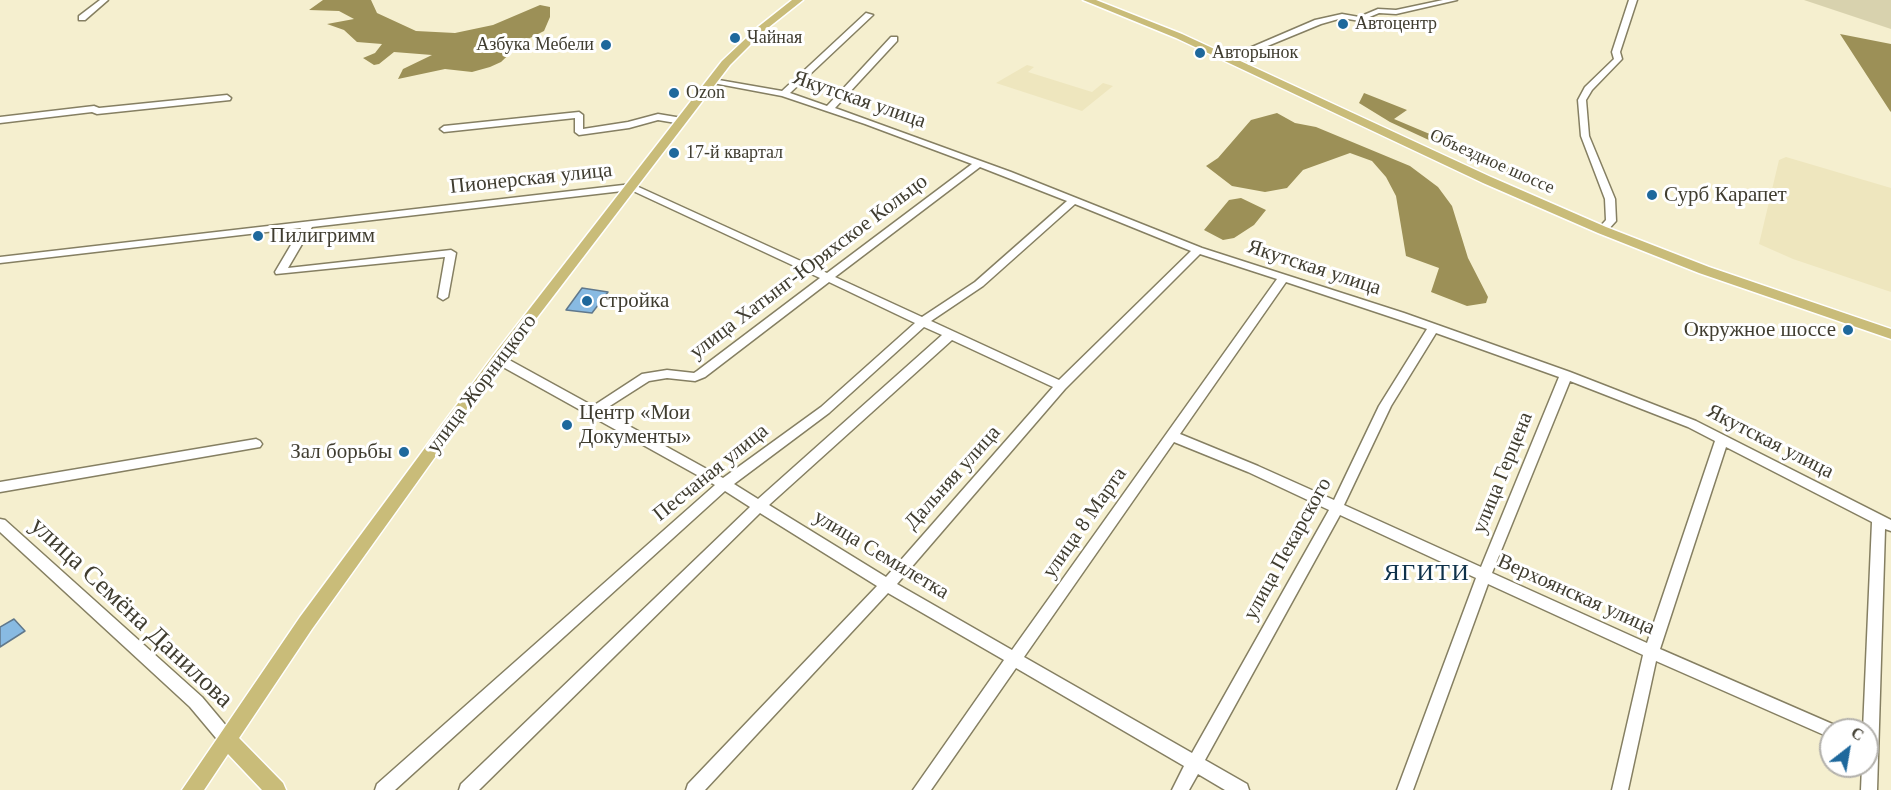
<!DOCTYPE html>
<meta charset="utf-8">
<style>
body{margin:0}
#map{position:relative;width:1891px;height:790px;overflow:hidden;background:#f5efcf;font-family:Georgia,serif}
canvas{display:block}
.north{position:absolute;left:1819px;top:718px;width:60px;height:60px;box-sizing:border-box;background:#fff;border:2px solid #b3b1ac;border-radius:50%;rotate:31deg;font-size:16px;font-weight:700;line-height:24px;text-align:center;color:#403d30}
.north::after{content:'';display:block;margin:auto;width:21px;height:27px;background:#1e689c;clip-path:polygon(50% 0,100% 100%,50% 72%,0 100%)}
</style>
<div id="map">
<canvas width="1891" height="790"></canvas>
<div class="north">С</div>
</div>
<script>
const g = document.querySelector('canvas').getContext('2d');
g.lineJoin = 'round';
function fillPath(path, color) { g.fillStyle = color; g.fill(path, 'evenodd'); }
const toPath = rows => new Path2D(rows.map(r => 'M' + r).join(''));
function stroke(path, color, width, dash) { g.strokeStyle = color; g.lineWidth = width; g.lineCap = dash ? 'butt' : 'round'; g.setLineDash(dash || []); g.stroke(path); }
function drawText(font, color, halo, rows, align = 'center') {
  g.font = font + ' Georgia,serif'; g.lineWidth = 6; g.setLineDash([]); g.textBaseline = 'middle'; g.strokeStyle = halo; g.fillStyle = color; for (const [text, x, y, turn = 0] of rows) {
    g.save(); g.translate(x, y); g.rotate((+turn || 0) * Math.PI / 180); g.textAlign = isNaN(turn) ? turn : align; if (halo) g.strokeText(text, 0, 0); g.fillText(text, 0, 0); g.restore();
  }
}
fillPath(toPath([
 [1027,65,1034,67,1028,72,1092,92,1103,83,1113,86,1082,111,996,83],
 [1786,157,1891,188,1891,292,1793,259,1759,244,1779,160]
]), '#eee6be');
fillPath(toPath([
 [1804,0,1891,0,1891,29]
]), '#d8d2ae');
fillPath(toPath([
 [323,0,371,0,377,13,416,31,455,33,493,25,540,5,550,7,550,17,544,31,522,42,501,62,490,67,472,72,445,69,398,79,403,69,432,55,394,52,379,64,374,65,363,58,375,53,382,44,357,42,344,30,327,24,354,19,339,11,309,10],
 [1840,34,1891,44,1891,112,1890,111],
 [1364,93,1407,110,1394,119,1463,148,1459,154,1390,122,1359,103],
 [1277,113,1295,123,1316,127,1410,166,1438,187,1452,206,1468,258,1488,297,1486,303,1467,306,1431,292,1439,268,1406,256,1396,196,1386,177,1372,161,1350,153,1303,170,1287,188,1265,192,1232,186,1206,166,1218,158,1251,120],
 [1481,155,1534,179,1536,184,1467,158],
 [1241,198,1266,210,1254,225,1234,238,1223,240,1204,230,1229,200]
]), '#9c9057');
const building = toPath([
 [582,288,608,292,592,313,566,310,582,288],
 [14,619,25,631,0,647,0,627,14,619]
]);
fillPath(building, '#88bae2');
stroke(building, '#60788c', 1.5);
const minor = toPath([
 [100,0,108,0,85,20,79,20,79,16,100,0],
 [1443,0,1457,0,1396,14,1379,13,1360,21,1342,18,1321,24,1231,61,1224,59,1315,20,1342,14,1359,17,1378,9,1396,10,1443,0],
 [1629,0,1637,0,1620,52,1622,59,1592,90,1586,100,1589,136,1615,199,1616,221,1606,232,1602,233,1597,230,1606,220,1605,199,1581,136,1578,100,1585,87,1614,59,1612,52,1629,0],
 [866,13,873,15,790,93,827,106,891,37,897,37,897,41,835,108,1011,172,1202,248,1404,313,1570,372,1696,421,1891,520,1891,531,1885,529,1877,790,1861,790,1862,766,1867,766,1867,730,1863,730,1872,522,1726,447,1660,649,1837,726,1839,730,1831,730,1831,738,1656,661,1628,790,1612,790,1643,655,1488,584,1413,790,1397,790,1476,578,1340,515,1205,760,1247,784,1249,790,1225,790,1198,774,1189,790,1172,790,1184,766,1016,668,931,790,913,790,1004,660,888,593,705,790,686,790,688,784,877,586,760,513,479,790,459,790,461,784,750,507,725,491,395,790,375,790,377,784,715,485,494,362,492,359,494,356,502,356,593,406,642,374,667,370,694,373,697,371,820,278,631,190,312,227,288,268,451,250,456,253,448,297,443,300,438,297,445,257,276,274,275,272,301,228,0,263,0,257,632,184,827,273,972,164,865,124,782,96,713,83,709,81,713,79,782,91,866,13],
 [980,167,1067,201,975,282,922,317,835,277,980,167],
 [1075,204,1191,251,1059,380,931,321,983,286,1075,204],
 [1200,254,1277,279,1012,650,897,584,1065,389,1200,254],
 [829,282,915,323,821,407,723,478,602,411,649,381,667,378,695,381,705,377,829,282],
 [1286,282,1427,329,1379,406,1334,500,1258,466,1180,434,1286,282],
 [924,327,942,335,758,499,734,484,829,413,924,327],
 [1436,333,1559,377,1481,567,1344,505,1391,406,1436,333],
 [952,340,1053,387,886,577,769,505,952,340],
 [1570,381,1688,427,1715,441,1647,643,1492,573,1570,381],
 [1174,442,1248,472,1329,510,1192,753,1024,657,1174,442],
 [227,95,231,98,230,100,97,114,92,112,0,123,0,117,94,106,99,108,227,95],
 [579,112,583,115,583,129,628,122,658,114,682,118,686,121,682,124,658,120,629,128,579,135,575,132,575,118,444,132,440,129,444,126,579,112],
 [256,439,260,441,262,444,260,447,0,492,0,482,256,439],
 [0,519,5,520,202,697,233,734,235,739,233,744,227,746,221,744,190,707,0,532,0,519]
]);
const major = toPath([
 [792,0,803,0,764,31,730,65,503,362,312,629,239,738,283,783,286,790,262,790,228,754,204,790,182,790,300,617,493,356,722,61,758,27,792,0],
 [1083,0,1096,0,1182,34,1491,177,1606,227,1709,267,1891,329,1891,339,1699,273,1598,233,1483,183,1176,38,1083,0]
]);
stroke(minor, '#857f62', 3);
stroke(major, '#fff', 3);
fillPath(minor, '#fff');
fillPath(major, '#c9bc79');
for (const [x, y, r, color] of [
 [1343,24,6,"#1e689c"],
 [735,38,6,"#1e689c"],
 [606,45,6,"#1e689c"],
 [1200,53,6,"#1e689c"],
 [674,93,6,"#1e689c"],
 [674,153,6,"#1e689c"],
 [1652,195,6,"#1e689c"],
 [258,236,6,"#1e689c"],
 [587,301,6,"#1e689c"],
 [1848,330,6,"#1e689c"],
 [567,425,6,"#1e689c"],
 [404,452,6,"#1e689c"]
]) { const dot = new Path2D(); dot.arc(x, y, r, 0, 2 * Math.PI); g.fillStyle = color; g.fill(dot); stroke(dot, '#fff', 2); }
drawText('18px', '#403d30', '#fff', [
 ["Автоцентр",1355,24],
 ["Чайная",747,38],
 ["Азбука Мебели",594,45,"right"],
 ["Авторынок",1212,53],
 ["Ozon",686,93],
 ["17-й квартал",686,153]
], 'left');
drawText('18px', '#403d30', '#fff', [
 ["Объездное шоссе",1492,162,24]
]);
drawText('21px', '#403d30', '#fff', [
 ["Якутская улица",859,100,19],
 ["Пионерская улица",531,179,-6],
 ["улица Хатынг-Юряхское Кольцо",809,267,-37],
 ["Якутская улица",1314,268,18],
 ["улица Жорницкого",482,384,-53],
 ["Якутская улица",1770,442,27],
 ["Песчаная улица",711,473,-39],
 ["улица Герцена",1503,473,-68],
 ["Дальняя улица",953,478,-48],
 ["улица 8 Марта",1085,523,-55],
 ["улица Пекарского",1288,549,-61],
 ["улица Семилетка",881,555,31],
 ["Верхоянская улица",1576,595,24]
]);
drawText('21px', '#403d30', '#fff', [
 ["Сурб Карапет",1664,195],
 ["Пилигримм",270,236],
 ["стройка",599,301],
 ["Окружное шоссе",1836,330,"right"],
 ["Центр «Мои",579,413],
 ["Документы»",579,437],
 ["Зал борьбы",392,452,"right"]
], 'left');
g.letterSpacing = '1.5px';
drawText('24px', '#0e314a', '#fff', [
 ["ЯГИТИ",1427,574]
]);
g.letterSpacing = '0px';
drawText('26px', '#403d30', '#fff', [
 ["улица Семёна Данилова",131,613,43]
]);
</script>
